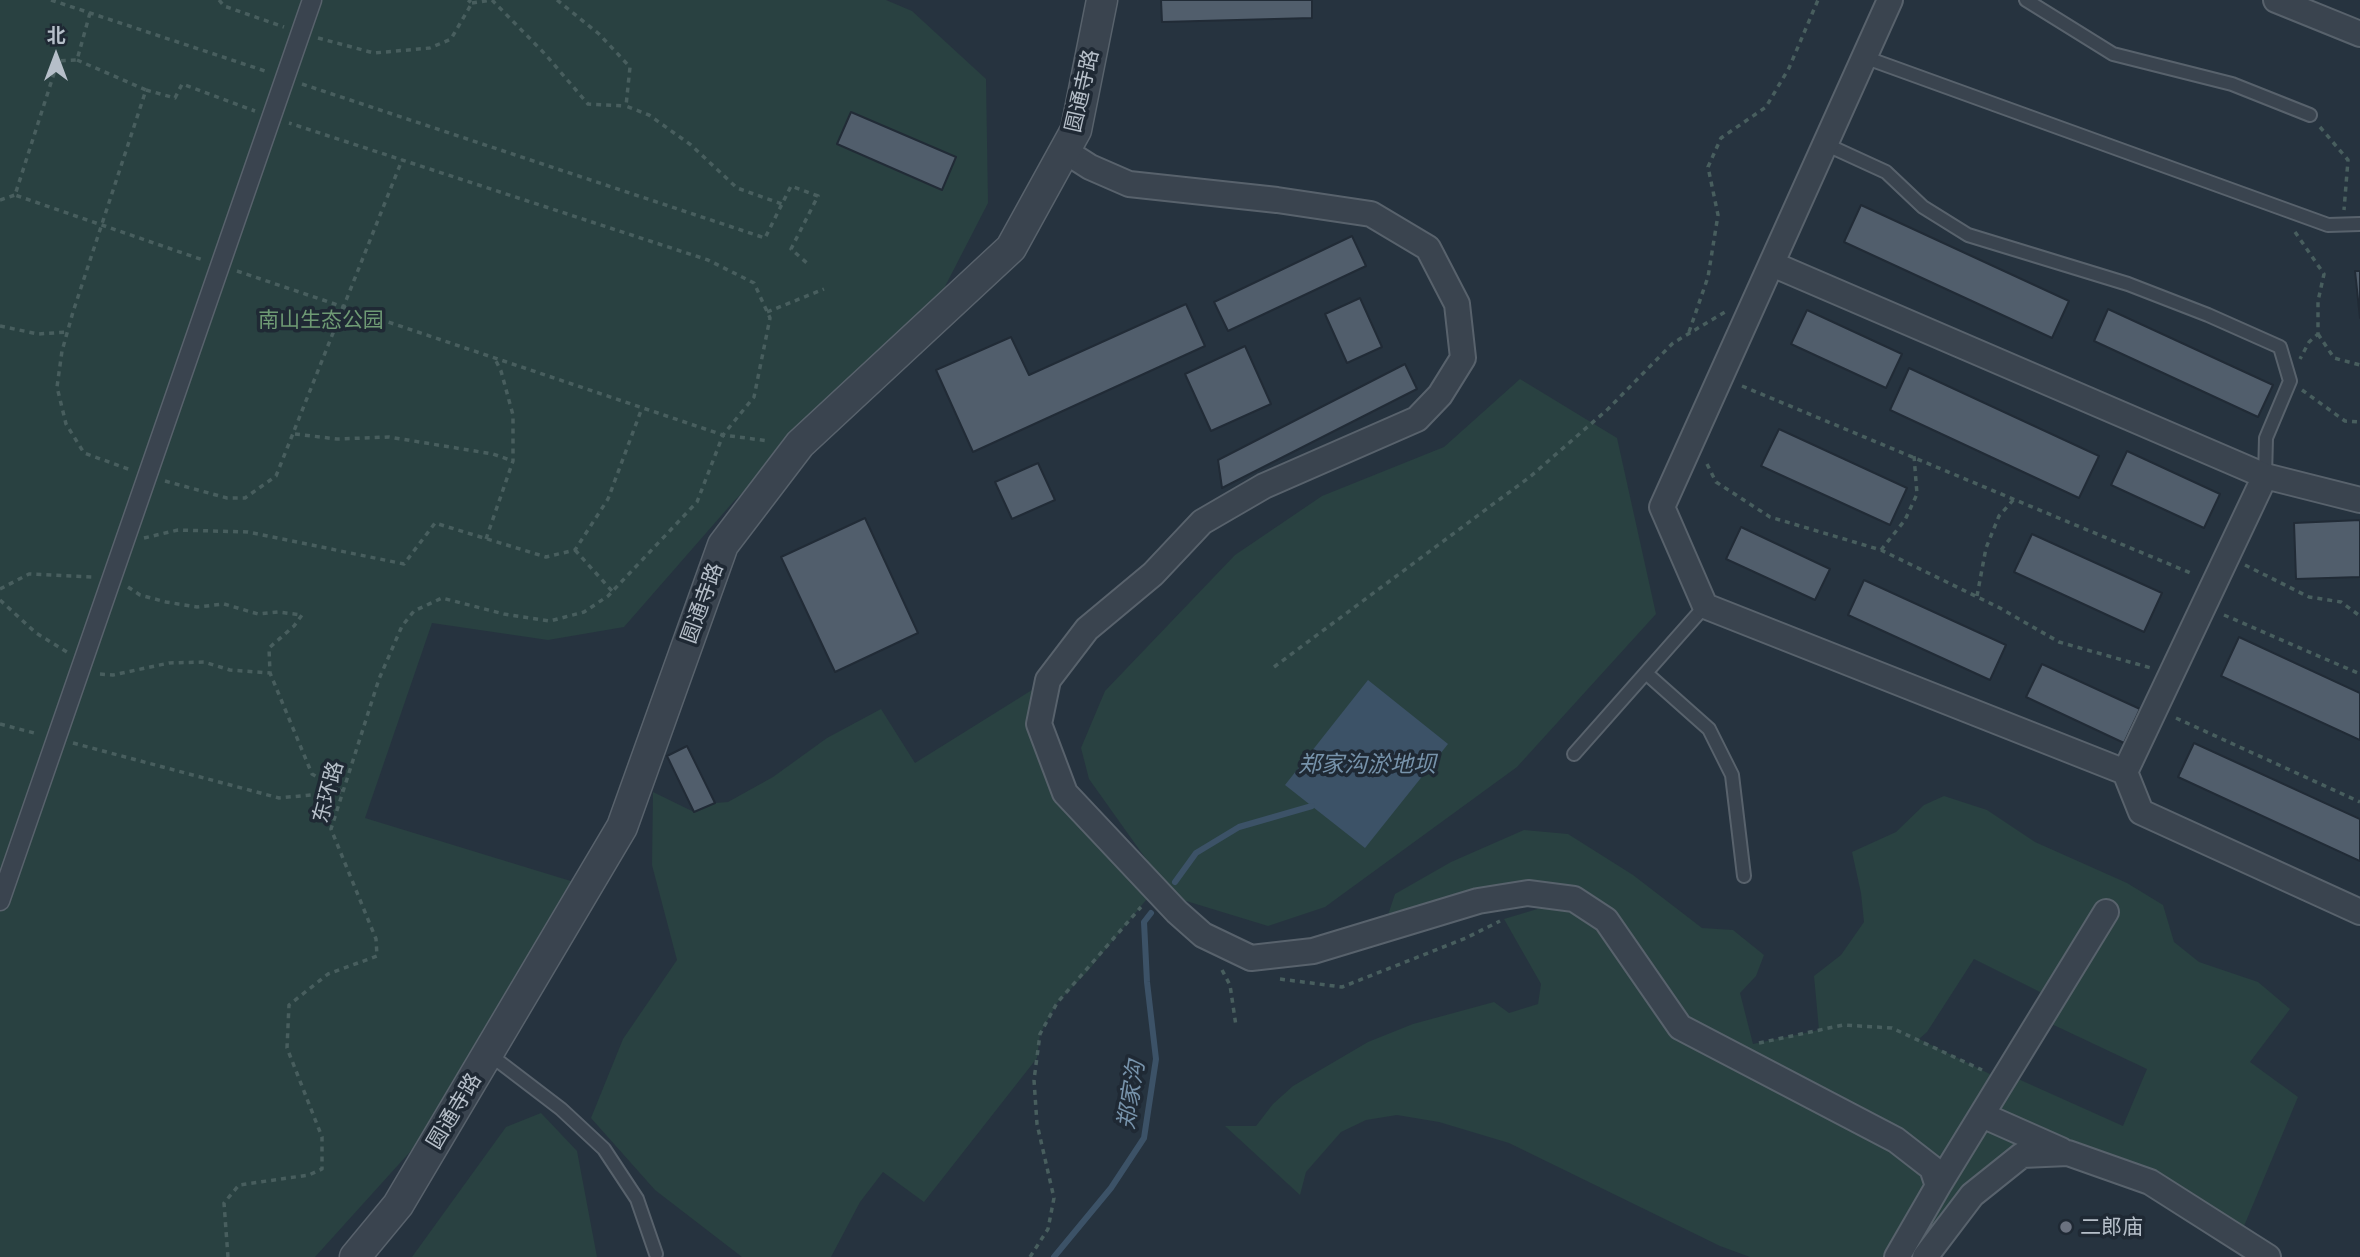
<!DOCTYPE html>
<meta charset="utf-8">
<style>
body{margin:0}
#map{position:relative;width:2360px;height:1257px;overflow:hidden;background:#26333f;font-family:Commissioner,"Noto Sans SC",sans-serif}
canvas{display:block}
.north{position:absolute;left:21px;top:21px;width:70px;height:70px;-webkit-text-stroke:5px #1f2934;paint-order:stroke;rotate:0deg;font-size:19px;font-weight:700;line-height:28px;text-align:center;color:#b6bfc9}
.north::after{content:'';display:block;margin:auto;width:24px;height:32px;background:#b6bfc9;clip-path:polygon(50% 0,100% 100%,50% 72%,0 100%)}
</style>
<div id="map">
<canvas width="2360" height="1257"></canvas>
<div class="north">北</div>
</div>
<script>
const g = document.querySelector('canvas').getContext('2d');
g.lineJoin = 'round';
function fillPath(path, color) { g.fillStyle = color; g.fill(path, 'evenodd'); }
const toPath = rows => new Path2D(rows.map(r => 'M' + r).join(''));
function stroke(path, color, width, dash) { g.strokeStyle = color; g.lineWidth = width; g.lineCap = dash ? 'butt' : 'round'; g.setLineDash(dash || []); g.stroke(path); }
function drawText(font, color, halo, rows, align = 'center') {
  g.font = font + ' Commissioner,"Noto Sans SC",sans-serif'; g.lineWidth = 7; g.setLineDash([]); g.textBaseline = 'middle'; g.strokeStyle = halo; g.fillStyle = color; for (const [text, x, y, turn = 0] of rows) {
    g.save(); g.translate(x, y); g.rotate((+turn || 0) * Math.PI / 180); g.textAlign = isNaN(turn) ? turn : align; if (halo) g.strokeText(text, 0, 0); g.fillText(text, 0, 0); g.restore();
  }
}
fillPath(toPath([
 [0,0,886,0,912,11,986,79,988,203,936,304,734,501,624,627,548,640,432,623,365,818,574,882,418,1143,315,1257,0,1257],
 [1520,379,1617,438,1656,614,1517,767,1325,907,1268,926,1173,897,1089,779,1081,748,1105,691,1235,555,1322,496,1444,447],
 [1048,680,1039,724,1065,793,1155,889,1088,971,1057,1003,1040,1034,1037,1058,924,1202,883,1172,860,1202,831,1257,742,1257,655,1190,591,1118,623,1039,677,960,652,865,653,792,694,812,715,803,728,802,773,777,827,738,881,709,915,763],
 [1944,796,1987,810,2035,842,2127,883,2163,905,2174,942,2199,962,2258,982,2290,1009,2250,1062,2298,1097,2239,1238,2150,1182,2022,1155,1925,1257,1750,1257,1720,1246,1509,1143,1439,1122,1397,1115,1366,1120,1341,1132,1306,1172,1300,1195,1225,1126,1256,1126,1273,1104,1293,1086,1368,1042,1413,1024,1494,1002,1509,1013,1538,1004,1541,984,1504,919,1544,907,1571,910,1606,920,1528,893,1384,927,1395,894,1451,862,1524,830,1568,834,1633,875,1702,928,1733,930,1764,955,1756,976,1740,993,1753,1044,1819,1030,1814,976,1841,955,1864,922,1861,893,1852,852,1896,832,1924,805],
 [1974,959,2052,998,2041,1019,2147,1069,2123,1126,2007,1074,2002,1080,1919,1039,1927,1032],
 [541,1113,577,1151,597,1257,412,1257,506,1127]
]), '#294141');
fillPath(toPath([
 [1368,680,1448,744,1365,848,1285,785]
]), '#3c5267');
stroke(toPath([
 [1175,882,1196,853,1239,827,1312,806],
 [1054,1257,1111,1188,1144,1138,1156,1059,1147,982,1144,922,1151,913]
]), '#3c5267', 6);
const building = toPath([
 [1161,0,1312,0,1312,18,1162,22,1161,0],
 [851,112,956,157,942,190,837,144,851,112],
 [1861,205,2069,301,2052,338,1844,242,1861,205],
 [1352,236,1366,266,1228,331,1214,302,1352,236],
 [2355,271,2360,271,2360,318,2355,271],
 [1360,298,1382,347,1347,363,1325,314,1360,298],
 [1186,304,1205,346,973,452,936,370,1011,337,1029,375,1186,304],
 [2108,309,2273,385,2258,417,2094,341,2108,309],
 [1807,310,1902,354,1886,388,1791,344,1807,310],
 [1245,346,1271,404,1211,431,1185,374,1245,346],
 [1405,364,1417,389,1222,488,1218,460,1405,364],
 [1909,368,2099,456,2079,498,1890,410,1909,368],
 [1779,429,1907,488,1890,525,1761,466,1779,429],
 [2127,451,2220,494,2204,528,2111,485,2127,451],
 [1038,463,1055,500,1012,519,995,482,1038,463],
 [865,518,918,633,835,672,781,557,865,518],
 [2360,520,2360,577,2296,579,2294,523,2360,520],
 [1741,527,1830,569,1815,600,1726,559,1741,527],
 [2032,534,2162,593,2144,632,2014,572,2032,534],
 [1864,580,2006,645,1990,680,1848,615,1864,580],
 [2239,637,2360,693,2360,740,2221,676,2239,637],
 [2042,664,2140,709,2124,743,2026,697,2042,664],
 [2194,743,2360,819,2360,861,2178,777,2194,743],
 [687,746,715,803,694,812,667,756,687,746]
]);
fillPath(building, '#515e6c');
stroke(building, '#212b36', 2);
const service = toPath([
 [2026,0,2113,54,2232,84,2310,115],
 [1864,57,2328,225,2360,224],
 [1825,144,1886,172,1923,207,1968,235,2128,284,2208,315,2280,347,2290,381,2266,438,2265,476],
 [1646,673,1709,729,1732,775,1744,876],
 [1574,754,1705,606],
 [489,1054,561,1109,604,1149,637,1199,656,1254]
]);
const pedestrian = toPath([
 [0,901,312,0]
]);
const minor = toPath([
 [1890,0,1662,507,1705,606,2125,772,2265,476],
 [2276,0,2360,34],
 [1065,151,1090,167,1129,184,1277,200,1371,214,1428,248,1457,304,1463,358,1440,395,1417,419,1264,486,1202,522,1153,574,1087,629,1048,680,1039,724,1065,793,1177,912,1203,935,1251,958,1313,951,1478,901,1528,893,1574,899,1606,920,1680,1027,1896,1140,1932,1168,1938,1186,1897,1257],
 [1772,264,2265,476,2360,500],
 [2125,772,2141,812,2360,912],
 [1982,1115,2061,1150],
 [1938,1186,2106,912],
 [1925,1257,1972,1195,2022,1155,2068,1153,2150,1182,2268,1257]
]);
const tertiary = toPath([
 [355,1257,398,1205,622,827,723,545,800,444,1011,248,1076,130,1102,0]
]);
stroke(service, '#58626c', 16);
stroke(pedestrian, '#58626c', 21);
stroke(minor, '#58626c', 28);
stroke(tertiary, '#58626c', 33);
stroke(toPath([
 [51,0,268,72],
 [219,0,224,6,284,27],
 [557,0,599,34,630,67,626,106,649,115,691,145,737,188,782,204],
 [472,3,492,0,545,54,588,104,626,106],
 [90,13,77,60,58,61,15,195,203,260],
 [318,38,374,53,430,48,451,39,472,3,468,0],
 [77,60,146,90,73,312,62,351,57,387,66,424,84,453,131,470],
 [302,84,765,238,791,186,818,196,791,249,808,264],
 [146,90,175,98,182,84,255,111],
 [2320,127,2348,160,2344,210],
 [0,200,15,195],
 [2295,232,2324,274,2318,301,2318,334,2309,342,2300,359],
 [237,271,723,435,769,441],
 [767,312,824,289],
 [0,326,38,334,67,332],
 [1689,332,1708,277,1718,215,1708,167,1721,138,1766,107,1789,68,1818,0],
 [2318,334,2334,358,2360,365],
 [1742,386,2193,574],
 [2302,390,2345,421,2360,422],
 [295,434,337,439,389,437,493,454,513,461],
 [1707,464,1716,482,1770,517,1881,550,2000,608,2059,642,2151,668],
 [165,481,227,498,245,498,276,476,402,160],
 [144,538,178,530,248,532,404,564,435,523,546,557,575,550,608,499,642,408],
 [486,539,513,461,513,415,501,371,495,359],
 [575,550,612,591],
 [1881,550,1905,520,1917,494,1914,456],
 [2245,565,2309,597,2341,602,2360,616],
 [128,587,140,595,166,602,197,607,224,604,258,614,278,612,302,615,294,626,269,648,270,673,312,774,343,792],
 [0,589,29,574,92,577],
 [1977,596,1986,548,1999,516,2014,499],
 [0,600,36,633,67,652],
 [2224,615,2360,674],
 [1274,667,1531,476,1608,409,1673,343,1725,312],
 [100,674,113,675,169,663,204,662,230,670,270,673],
 [2176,718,2360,802],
 [0,724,38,734],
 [73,743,279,798,341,792],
 [1222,970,1230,985,1236,1026],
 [1280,979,1342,987,1466,938,1500,921],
 [1759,1043,1843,1025,1892,1028,1982,1070],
 [228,1257,224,1203,239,1185,309,1175,322,1169,322,1137,287,1048,289,1005,328,974,377,956,376,939,331,829,379,679,402,626,414,611,442,598,504,614,550,621,584,612,608,596,697,502,723,435,754,397,770,318,754,283,708,260,289,123],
 [1030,1257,1048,1229,1054,1198,1037,1124,1034,1080,1040,1034,1057,1003,1141,907]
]), '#485e5e', 3.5, [5, 5]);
stroke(service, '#3a444f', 12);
stroke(pedestrian, '#3a444f', 18);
stroke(minor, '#3a444f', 24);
stroke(tertiary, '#3a444f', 30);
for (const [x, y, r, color] of [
 [2066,1227,7,"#6b7280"]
]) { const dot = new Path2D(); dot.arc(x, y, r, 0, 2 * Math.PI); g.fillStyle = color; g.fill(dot); stroke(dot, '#1f2934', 2.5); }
drawText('21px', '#b6bfc9', '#1f2934', [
 ["圆通寺路",1082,91,-77],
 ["圆通寺路",702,603,-70],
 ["东环路",328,792,-75],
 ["圆通寺路",454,1111,-59]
]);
drawText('21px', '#6e9a74', '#1f2934', [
 ["南山生态公园",321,320]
]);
drawText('21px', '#b6bfc9', '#1f2934', [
 ["二郎庙",2080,1227]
], 'left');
drawText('italic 23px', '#7793ab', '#1f2934', [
 ["郑家沟淤地坝",1367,764],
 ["郑家沟",1131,1095,-81]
]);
</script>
